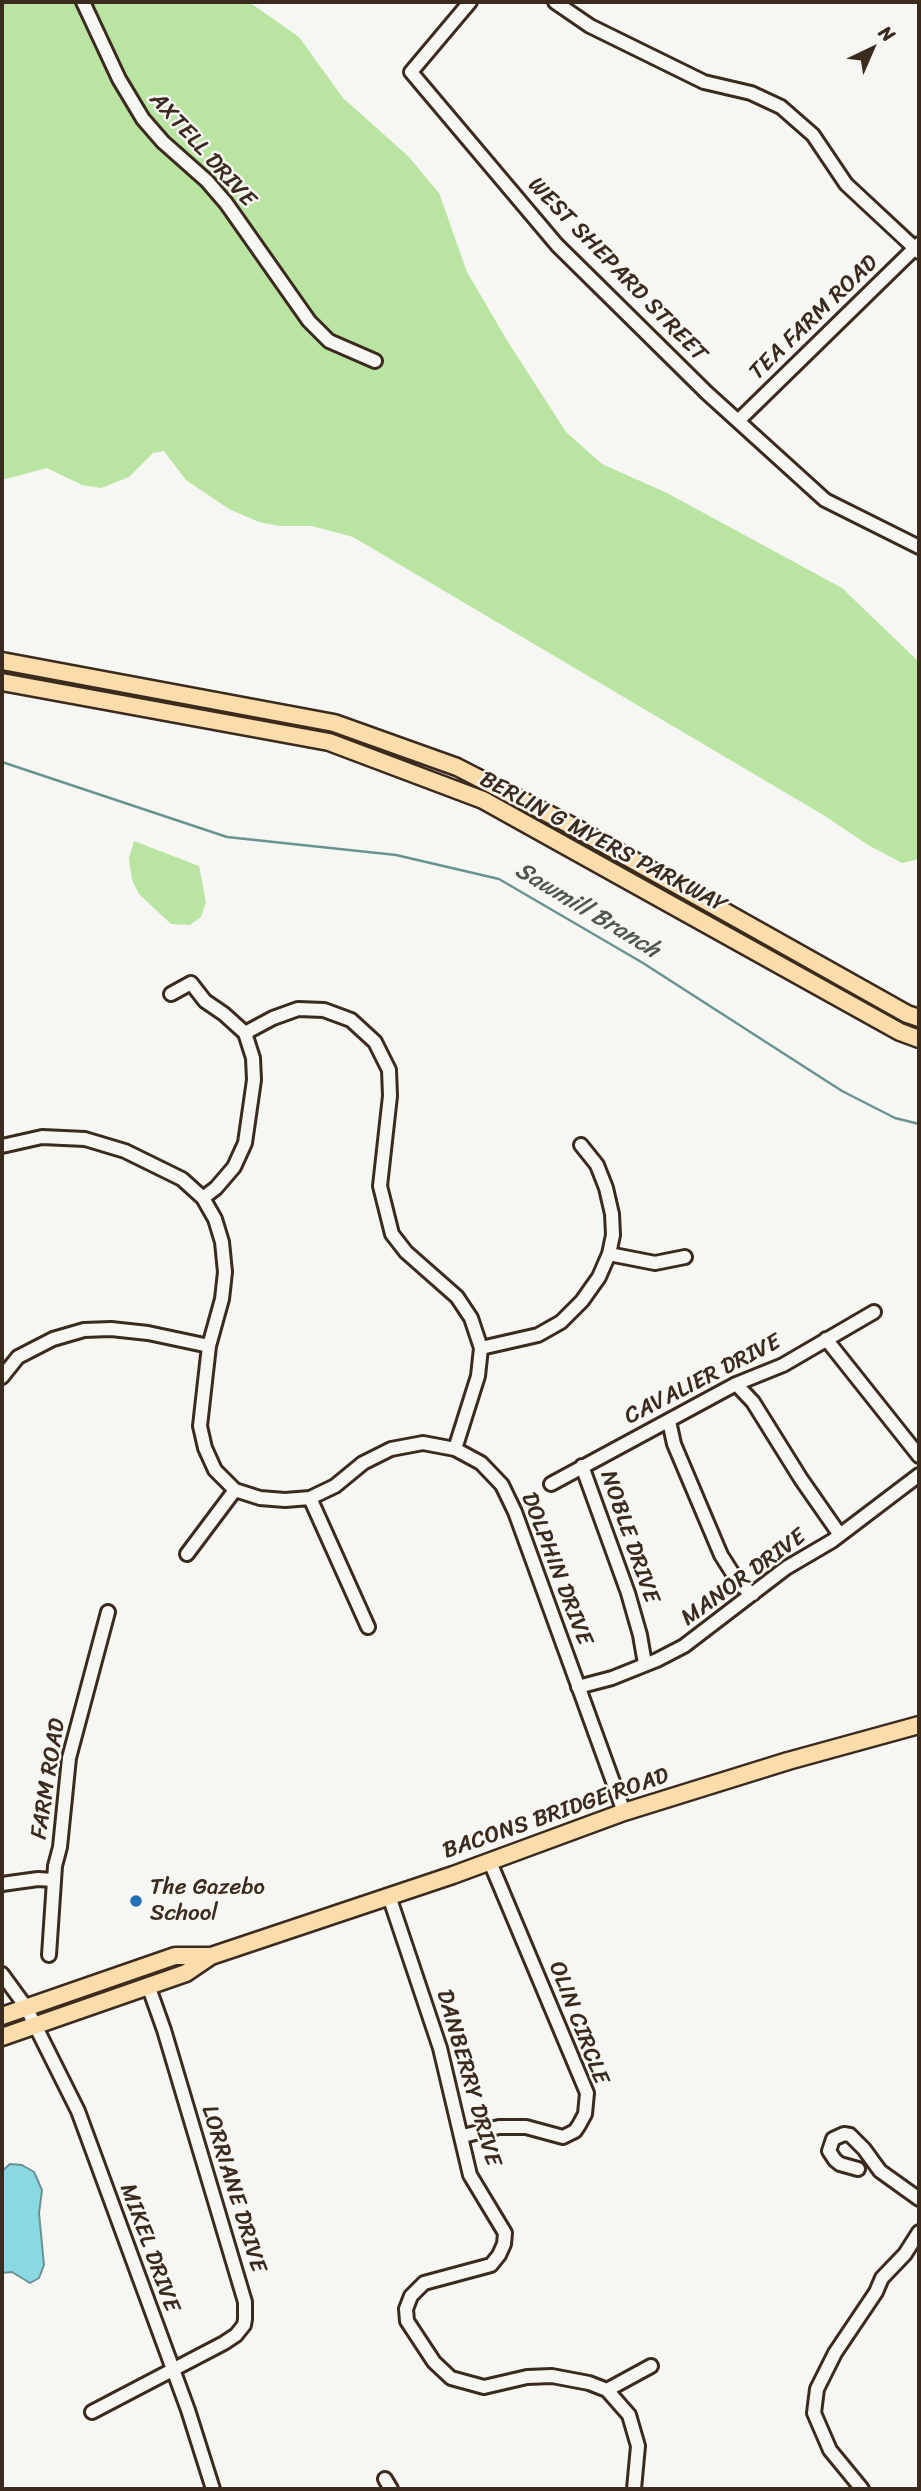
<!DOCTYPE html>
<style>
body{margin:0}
#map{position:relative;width:921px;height:2491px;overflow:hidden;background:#f6f6f2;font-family:Sriracha,sans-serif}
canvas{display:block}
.frame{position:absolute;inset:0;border:4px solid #3b2a1e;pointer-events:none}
.north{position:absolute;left:837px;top:14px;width:70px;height:70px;-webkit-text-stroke:5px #f6f6f2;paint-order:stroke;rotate:44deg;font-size:19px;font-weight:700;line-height:28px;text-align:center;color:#3b2a1e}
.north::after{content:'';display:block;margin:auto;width:24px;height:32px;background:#3b2a1e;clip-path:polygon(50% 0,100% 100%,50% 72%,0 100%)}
</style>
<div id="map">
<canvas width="921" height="2491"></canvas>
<div class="frame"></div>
<div class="north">N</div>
</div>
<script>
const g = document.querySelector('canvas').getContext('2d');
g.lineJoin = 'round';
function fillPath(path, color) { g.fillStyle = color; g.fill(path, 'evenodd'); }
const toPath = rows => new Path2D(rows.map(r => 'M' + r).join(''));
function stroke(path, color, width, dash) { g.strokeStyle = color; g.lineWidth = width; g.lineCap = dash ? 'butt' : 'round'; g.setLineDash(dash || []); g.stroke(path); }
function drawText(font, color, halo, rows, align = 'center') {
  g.font = font + ' Sriracha,sans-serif'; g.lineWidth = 5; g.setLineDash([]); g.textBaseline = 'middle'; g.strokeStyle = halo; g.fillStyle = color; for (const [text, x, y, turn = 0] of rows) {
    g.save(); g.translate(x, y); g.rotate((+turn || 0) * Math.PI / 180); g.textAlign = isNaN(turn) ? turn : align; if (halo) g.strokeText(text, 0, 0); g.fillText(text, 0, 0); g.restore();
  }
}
fillPath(toPath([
 [2,2,249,2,299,37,343,98,408,156,439,193,467,272,508,342,566,432,602,464,667,493,842,588,919,662,919,859,902,863,868,845,825,816,353,537,312,526,280,526,259,522,229,509,186,480,164,451,153,453,129,477,101,488,82,485,47,468,2,480],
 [134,841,199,866,206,902,201,917,190,925,171,924,139,894,132,880,129,858]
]), '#bae4a1');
const water = toPath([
 [10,2164,22,2165,34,2172,42,2190,39,2213,44,2265,39,2278,30,2283,12,2272,2,2273,2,2171,10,2164]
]);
fillPath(water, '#88d9e1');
stroke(water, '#699393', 2);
stroke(toPath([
 [2,762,227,837,396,855,499,879,643,963,842,1091,895,1118,919,1124]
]), '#699393', 2.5);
const minor = toPath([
 [83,2,119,79,143,119,163,142,207,181,226,203,309,321,329,341,375,361],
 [470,2,411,72,557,245,707,393,825,500,919,547],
 [555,2,590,26,704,82,751,93,781,107,813,135,846,184,919,252],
 [738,421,919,244],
 [171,994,191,983,205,1001,224,1014,245,1033,253,1058,254,1080,245,1143,234,1167,216,1188,203,1198],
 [245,1033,273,1018,298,1009,324,1010,351,1020,375,1042,389,1070,390,1096,380,1186,392,1234,406,1252,457,1297,471,1318,481,1348,478,1376,455,1449],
 [2,1146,42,1137,85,1139,125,1151,182,1179,203,1198,215,1219,222,1242,225,1272,222,1299,209,1346,200,1426,205,1448,215,1470,235,1490,260,1498,285,1500,310,1498,335,1486,363,1463,391,1449,423,1443,455,1449,481,1463,502,1485,515,1512,624,1812],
 [609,1254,655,1263,685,1257],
 [826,1339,919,1456],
 [481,1348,538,1335,561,1322,582,1301,599,1277,609,1254,613,1235,612,1214,606,1188,597,1165,581,1145],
 [2,1377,18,1357,53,1339,84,1330,111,1329,148,1333,209,1346],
 [736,1384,753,1402,801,1479,840,1535],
 [669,1421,674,1444,721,1555,740,1585,753,1594],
 [582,1466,628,1593,640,1635,645,1664],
 [551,1484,736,1384,783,1365,874,1312],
 [310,1498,368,1627],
 [187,1554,235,1490],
 [578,1687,612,1678,657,1660,684,1646,786,1568,832,1541,919,1475],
 [2,1884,38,1879,53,1880],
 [389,1896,440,2048,470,2175,505,2233,504,2244,499,2255,491,2265,424,2283,411,2296,406,2309,407,2321,434,2362,451,2378,484,2387,527,2377,552,2376,589,2383,607,2390,651,2366],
 [49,1955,55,1866,60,1847,69,1758,108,1612],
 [2,1974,26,2007,78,2111,188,2410,213,2489],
 [463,2136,499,2127,526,2127,563,2137,575,2131,579,2125,585,2114,587,2093,490,1862],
 [858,2169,840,2164,835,2160,829,2151,833,2139,844,2134,850,2135,864,2149,880,2171,919,2199],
 [607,2390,629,2415,638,2446,634,2489],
 [92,2412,224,2343,236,2335,244,2325,245,2319,245,2302,164,2030,148,1985],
 [385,2479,391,2489],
 [862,2489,830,2450,814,2413,817,2389,835,2353,876,2292,882,2278,905,2254,919,2232]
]);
const major = toPath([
 [2,661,334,723,457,767,574,827,907,1014,919,1018],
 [2,682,329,742,483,800,900,1032,919,1039],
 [2,2016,175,1956,211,1956],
 [2,2037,186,1973,211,1956,453,1875,624,1812,788,1761,919,1725]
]);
stroke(minor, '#3b2a1e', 18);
stroke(major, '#3b2a1e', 21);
stroke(minor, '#f6f6f2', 12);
stroke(major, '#fbddab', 16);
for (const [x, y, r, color] of [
 [136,1901,7,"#1f6fb2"]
]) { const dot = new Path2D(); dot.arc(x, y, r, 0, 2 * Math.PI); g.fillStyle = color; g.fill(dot); stroke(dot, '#f6f6f2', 2.5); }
drawText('23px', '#3b2a1e', '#f6f6f2', [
 ["AXTELL DRIVE",202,150,48],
 ["WEST SHEPARD STREET",617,270,46],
 ["TEA FARM ROAD",814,318,-44],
 ["BERLIN G MYERS PARKWAY",603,843,28],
 ["CAVALIER DRIVE",703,1380,-27],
 ["NOBLE DRIVE",629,1537,71],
 ["DOLPHIN DRIVE",556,1569,69],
 ["MANOR DRIVE",744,1578,-36],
 ["FARM ROAD",49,1779,-81],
 ["BACONS BRIDGE ROAD",556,1814,-19],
 ["OLIN CIRCLE",578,2023,69],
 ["DANBERRY DRIVE",468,2078,74],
 ["LORRIANE DRIVE",233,2189,73],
 ["MIKEL DRIVE",149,2248,70]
]);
drawText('23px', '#3b2a1e', '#f6f6f2', [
 ["The Gazebo",150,1888],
 ["School",150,1914]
], 'left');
drawText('italic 24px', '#4e564f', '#f6f6f2', [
 ["Sawmill Branch",587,911,31]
]);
</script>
